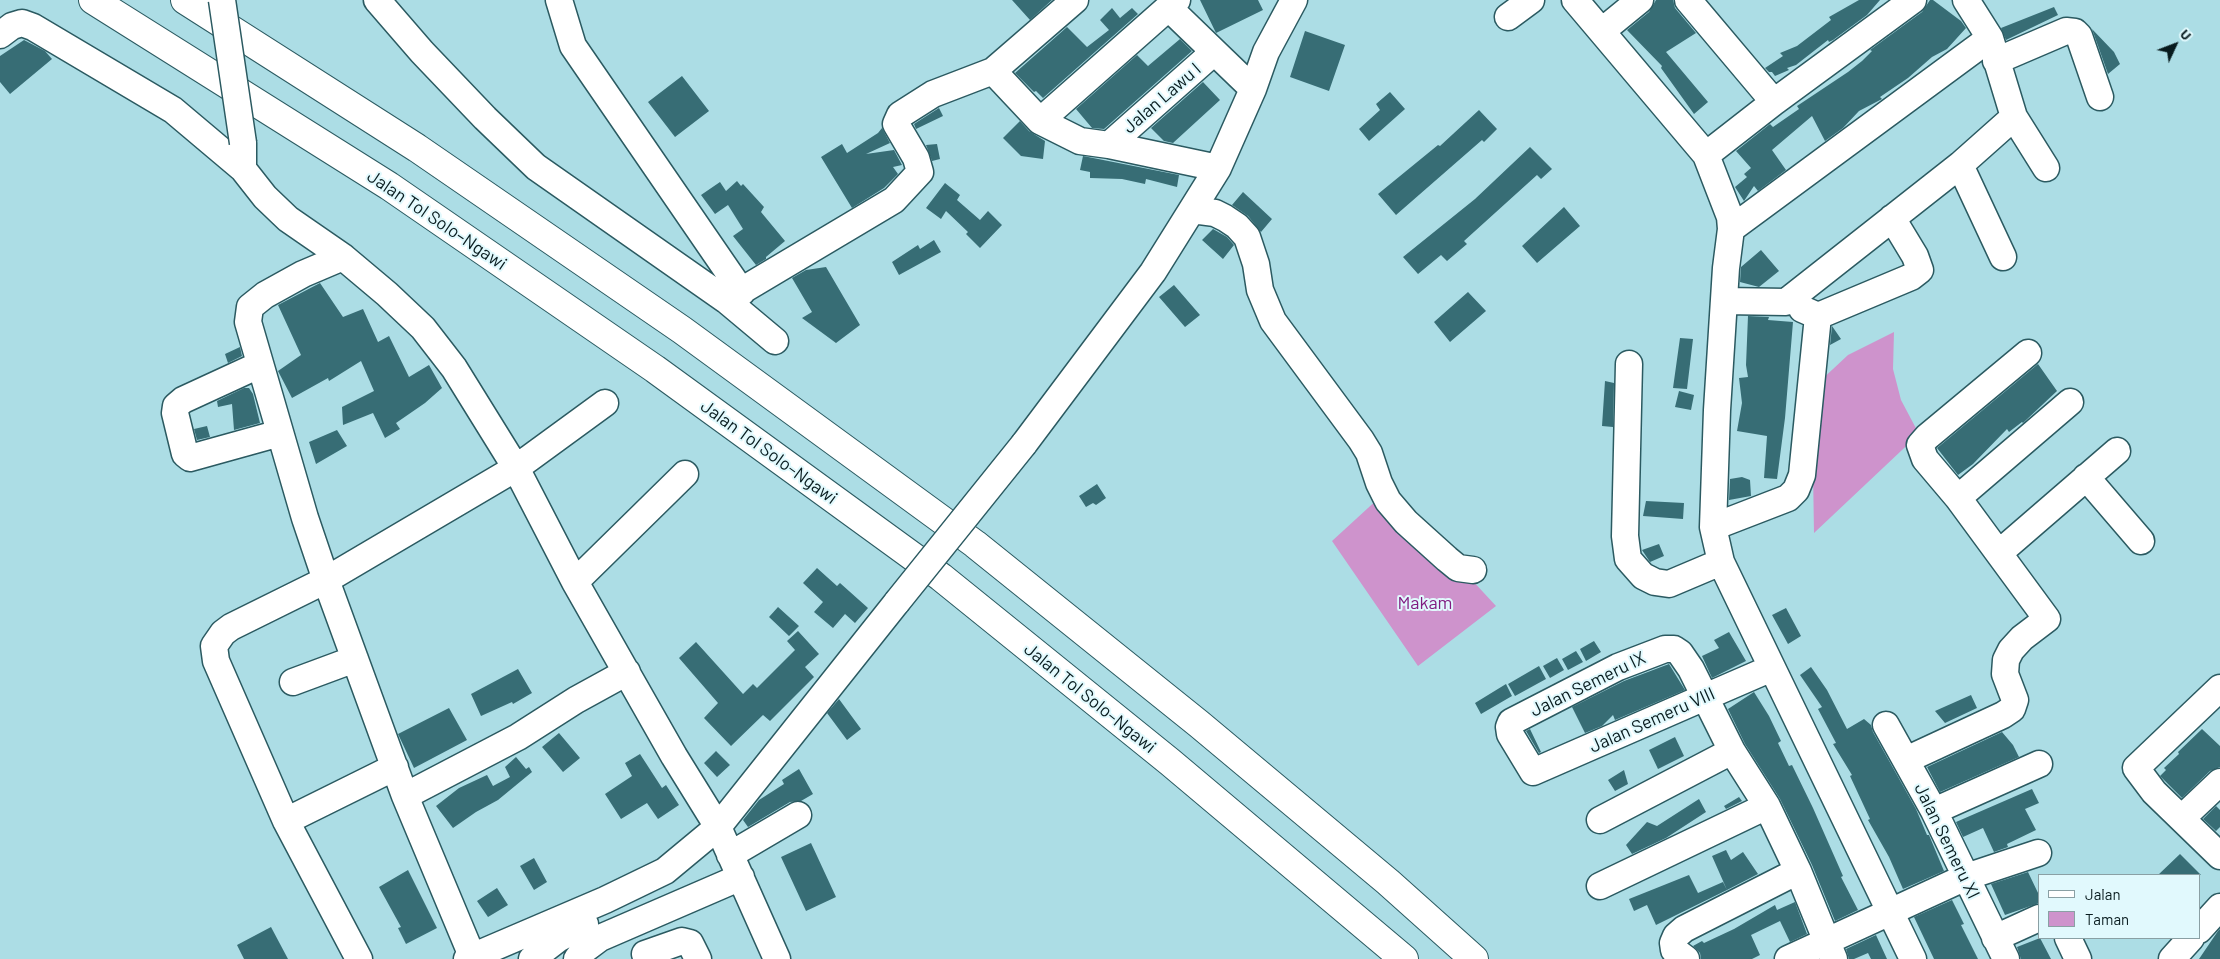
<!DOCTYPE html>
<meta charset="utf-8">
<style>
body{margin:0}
#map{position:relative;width:2220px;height:959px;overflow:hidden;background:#acdde5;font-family:Barlow,sans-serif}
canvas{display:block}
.legend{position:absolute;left:2038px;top:874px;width:162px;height:65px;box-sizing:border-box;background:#e1f9fd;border:1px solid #8aa0a4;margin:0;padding:6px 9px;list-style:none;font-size:15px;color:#081b1e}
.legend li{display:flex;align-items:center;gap:10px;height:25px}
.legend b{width:25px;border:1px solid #8aa0a4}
.north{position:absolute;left:2150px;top:20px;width:50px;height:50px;-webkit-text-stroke:4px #e1f9fd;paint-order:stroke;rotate:47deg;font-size:14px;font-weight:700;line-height:20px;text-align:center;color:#081b1e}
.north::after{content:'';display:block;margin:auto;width:18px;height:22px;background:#081b1e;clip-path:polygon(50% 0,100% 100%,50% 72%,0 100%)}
</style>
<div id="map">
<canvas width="2220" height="959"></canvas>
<ul class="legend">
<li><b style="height:6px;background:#fff"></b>Jalan</li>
<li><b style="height:14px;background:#ce93cc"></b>Taman</li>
</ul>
<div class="north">U</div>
</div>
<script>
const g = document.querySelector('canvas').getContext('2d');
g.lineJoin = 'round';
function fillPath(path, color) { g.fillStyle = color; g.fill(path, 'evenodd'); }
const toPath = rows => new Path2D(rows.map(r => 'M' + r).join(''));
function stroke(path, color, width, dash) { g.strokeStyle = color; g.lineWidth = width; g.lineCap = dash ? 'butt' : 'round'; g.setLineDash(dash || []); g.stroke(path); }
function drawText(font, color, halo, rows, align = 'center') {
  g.font = font + ' Barlow,sans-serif'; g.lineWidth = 4; g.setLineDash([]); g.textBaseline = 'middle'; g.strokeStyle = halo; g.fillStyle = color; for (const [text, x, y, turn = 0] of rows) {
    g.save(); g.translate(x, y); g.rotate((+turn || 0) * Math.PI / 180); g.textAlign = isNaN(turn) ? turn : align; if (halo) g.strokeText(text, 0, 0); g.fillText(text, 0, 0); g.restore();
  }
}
fillPath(toPath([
 [1894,332,1893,369,1901,400,1919,434,1814,533,1813,471,1818,383,1848,355],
 [1380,497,1471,579,1496,606,1418,666,1332,541]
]), '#ce93cc');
fillPath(toPath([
 [1012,0,1052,0,1030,20],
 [1200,0,1258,0,1263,10,1216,33],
 [1656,0,1673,0,1675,8,1696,33,1666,52,1708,102,1694,114,1661,68,1662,66,1627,30,1649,12],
 [1859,0,1880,0,1867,15,1833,40,1829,42,1828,40,1796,65,1787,68,1789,70,1775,76,1772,72,1769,72,1765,68,1783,56,1780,53,1797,46,1831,20,1829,17],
 [1930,0,1933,0,1961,21,1966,28,1947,49,1932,57,1908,78,1880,97,1882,99,1859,111,1843,128,1825,141,1812,116,1772,150,1786,170,1758,191,1754,186,1744,201,1735,187,1747,177,1744,174,1751,168,1736,151,1770,124,1773,127,1799,109,1797,106,1848,72,1862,61,1872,51,1870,50,1922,12],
 [2054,7,2058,15,2006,40,2001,28],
 [1112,8,1120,18,1132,8,1138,14,1043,98,1036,91,1034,92,1015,73,1067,27,1087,47,1109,30,1100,20],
 [2092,29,2114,52,2120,64,2108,74],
 [1305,31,1345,45,1329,91,1290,77],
 [1180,39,1192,51,1104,129,1092,128,1076,109,1137,55,1148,66],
 [24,40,45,51,52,59,10,94,0,82,0,56],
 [682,76,709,111,675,137,648,102],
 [1203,82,1220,100,1173,143,1164,141,1151,128],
 [1390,92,1405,109,1369,141,1359,129,1380,110,1376,104],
 [939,108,943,116,916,129,914,124],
 [1479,110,1497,129,1484,142,1482,140,1396,215,1378,194,1438,145,1440,146],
 [1020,121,1029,131,1045,141,1043,159,1021,156,1003,138],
 [882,128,890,143,866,154,894,150,902,165,893,167,898,174,884,188,852,208,821,157,842,144,847,153,878,133],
 [937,144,940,159,932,161,926,145],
 [1530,147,1552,169,1541,179,1537,175,1464,241,1467,244,1447,261,1441,255,1418,274,1403,257,1475,199],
 [1083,156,1179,175,1177,187,1146,179,1145,184,1122,179,1090,178,1090,172,1080,170],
 [737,181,741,186,743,184,764,207,761,212,785,241,766,257,766,259,756,265,733,236,743,229,728,205,715,214,701,195,720,182,726,191],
 [945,183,960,195,957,200,980,220,988,211,1002,225,980,248,966,234,968,232,946,211,941,219,926,208],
 [1243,192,1272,219,1261,232,1248,216,1232,205],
 [1564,207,1580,226,1537,263,1522,246],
 [1213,229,1227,237,1234,245,1223,259,1202,240],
 [934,240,941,252,899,275,892,262,918,245,920,249],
 [1761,250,1779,271,1759,287,1740,282,1741,267],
 [826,267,860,325,836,343,802,318,812,312,792,278,806,270],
 [320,283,343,317,363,309,378,342,389,336,409,377,429,365,442,388,425,403,396,423,400,429,385,438,373,413,343,425,342,407,374,391,361,361,329,381,328,378,292,398,279,373,278,371,301,355,278,305],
 [1174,285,1200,315,1185,327,1159,297],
 [1468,292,1486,311,1450,342,1434,322],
 [1748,316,1769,317,1768,320,1793,322,1785,418,1777,479,1764,478,1767,436,1737,431,1742,403,1739,378,1748,377,1746,365],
 [1832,326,1841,339,1830,345],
 [1680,338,1693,339,1687,389,1673,388],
 [240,347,242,356,228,363,225,354],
 [2038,364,2057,391,2023,423,2022,422,2009,432,2007,429,1973,464,1958,475,1937,448],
 [1605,381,1614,383,1613,427,1602,426],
 [244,388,249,388,253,394,260,423,234,430,232,404,218,407,217,401],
 [1679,391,1694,395,1691,410,1675,407],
 [207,426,210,437,197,440,194,429],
 [337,430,347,446,316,464,309,442],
 [1742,477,1750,480,1751,496,1729,500,1730,479],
 [1097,484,1106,498,1096,505,1093,503,1086,507,1079,496],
 [1646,501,1684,503,1683,519,1643,516],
 [1659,544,1664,556,1650,562,1642,550],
 [817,568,837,586,840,583,868,608,855,623,845,614,833,628,814,612,823,602,803,583],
 [778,607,799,626,789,636,769,617],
 [1786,608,1801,636,1788,644,1772,615],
 [798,631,819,654,805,667,814,677,770,721,763,715,731,746,704,718,718,703,679,658,696,642,743,694,753,684,757,688,795,650,787,641],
 [1729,632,1746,661,1712,678,1702,656,1719,648,1714,640],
 [1594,641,1601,652,1586,661,1580,649],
 [1576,651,1583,662,1568,670,1562,659],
 [1557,658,1564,670,1550,678,1543,666],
 [1669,664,1685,690,1615,720,1613,715,1602,726,1585,733,1572,707,1624,681],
 [1539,666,1546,679,1515,696,1508,684],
 [1811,667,1827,690,1847,729,1864,719,1871,725,1873,732,1916,809,1927,835,1929,835,1944,871,1903,889,1889,857,1868,820,1870,819,1850,776,1852,775,1833,744,1836,743,1818,709,1822,707,1800,675],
 [518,669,532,693,513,704,512,702,481,716,471,694],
 [1506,684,1512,696,1481,714,1475,703],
 [1754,692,1769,716,1781,741,1778,743,1789,766,1792,765,1813,808,1843,876,1841,877,1858,910,1835,921,1812,865,1780,799,1745,744,1728,709],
 [1971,695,1977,708,1945,723,1935,711],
 [839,699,861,729,847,740,827,713],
 [449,708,467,740,414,768,398,734],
 [1530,729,1541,752,1539,753,1526,731],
 [2202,729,2220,746,2220,767,2210,771,2182,798,2160,776,2166,770,2164,768,2179,754,2178,752],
 [2002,732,2013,745,2019,757,1940,792,1927,767],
 [559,733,580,758,563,772,542,747],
 [1675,737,1684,756,1658,769,1649,750],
 [716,751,730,765,717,777,704,763],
 [640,754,662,788,666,785,679,805,658,819,647,803,621,819,605,794,632,776,625,763],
 [516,757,526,769,529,767,532,772,498,800,476,812,453,828,436,806,459,788,487,775,493,786,510,777,505,767],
 [799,769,813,794,801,801,790,802,748,827,743,820,759,800,784,784,782,780],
 [1624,770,1628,784,1615,791,1608,780],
 [2032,789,2039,803,2025,809,2036,830,2007,844,2008,847,1994,852,1983,828,1963,837,1956,822],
 [1739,797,1742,801,1726,809,1724,806],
 [1699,799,1706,812,1666,838,1632,854,1626,845,1647,822,1657,826],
 [2216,806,2220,810,2220,827,2216,831,2203,819],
 [811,843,836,897,806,911,781,857],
 [1726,850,1731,860,1743,852,1758,874,1727,890,1712,856],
 [2180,854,2201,875,2158,875],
 [534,858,547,882,534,890,520,866],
 [408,870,437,928,406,944,398,928,401,927,379,887],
 [2028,872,2039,895,2039,903,2005,915,1991,884],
 [1689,875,1698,893,1723,882,1727,890,1656,925,1647,905,1634,911,1629,899],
 [497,888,508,905,488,917,477,901],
 [1952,900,1964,924,1961,925,1978,959,1934,959,1914,917],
 [1795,902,1807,934,1790,942,1780,921,1751,935,1760,955,1752,959,1701,959,1700,953,1693,946,1702,941,1704,943,1734,929,1775,905,1777,910],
 [271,927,288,959,244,959,237,945],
 [2220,929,2220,959,2199,959,2218,931],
 [1876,935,1887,959,1871,959,1868,953,1854,959,1849,959,1846,949],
 [2040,938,2051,959,2021,959,2017,947]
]), '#376d75');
const minor = toPath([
 [377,0,422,52,485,118,536,167,726,300,894,200,920,172,916,158,896,124,900,115,933,94,993,71,1075,0],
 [559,0,573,46,742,292],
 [1575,0,1706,155,1730,217,1731,229,1726,268,1717,410,1713,527,1721,562,1913,959],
 [1688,0,1774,102],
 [1966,0,1990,38,2014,117,2046,168],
 [1169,8,1253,89],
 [1508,17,1531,0],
 [1602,31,1640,0],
 [0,35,12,26,22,23,33,27,173,110,243,169],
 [1996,61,2066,31,2075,32,2079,36,2100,97],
 [993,71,1040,121,1080,141,1109,145,1218,168],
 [1040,121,1177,0],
 [243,143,243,169,265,197,288,219,343,257,387,294,423,328,454,368,516,468,575,582,674,756,718,827,777,959],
 [1109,145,1214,52],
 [1706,155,1774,102,1913,0],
 [1960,165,2003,257],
 [1192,210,1215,213,1225,218,1237,226,1247,237,1256,264,1260,290,1273,321,1361,440,1369,453,1379,483,1388,501,1406,522,1447,559,1458,568,1473,570],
 [1731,229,1990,38],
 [343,257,303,274,265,295,250,307,248,322,305,518,326,580,405,796,472,956],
 [726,300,775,341],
 [1725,301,1786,302,1960,165,2014,117],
 [1802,309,1818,316,1911,277,1920,270,1915,256,1892,218],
 [1629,364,1625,536,1628,559,1643,576,1655,582,1669,584,1721,562],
 [259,365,183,400,176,406,175,413,185,454,190,458,280,433],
 [1024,444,1153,272,1218,168,1253,89,1266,52,1294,0],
 [2086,477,2141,541],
 [1958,498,2070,402],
 [1713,527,1788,498,1796,490,1802,475,1818,316],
 [1999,553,2117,451],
 [575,582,685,474],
 [1772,668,1705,697,1533,772,1510,734,1509,727,1511,722,1618,667,1665,649,1674,649,1680,653,1691,669,1732,751,1767,806,1798,871,1834,959],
 [293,682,355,659],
 [2220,688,2136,768,2154,792,2220,856],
 [1886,725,1934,811,2006,959],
 [1906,760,2003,715,2012,709,2015,700,2005,674,2006,660,2011,650,2022,638,2047,619,1958,498,1925,459,1920,445,1927,437,2028,353],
 [405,796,518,737,576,700,627,672],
 [1934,811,2039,764],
 [2182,818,2220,782],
 [1600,820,1732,751],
 [286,821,395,767],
 [730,855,798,815],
 [1600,886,1767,806],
 [2199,930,2220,907],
 [1995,938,2039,918],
 [2068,938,2078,959],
 [645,954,682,941,690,943,698,959],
 [359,959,286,821,216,661,214,646,223,633,231,627,326,580,516,468,605,403],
 [467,959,605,900,665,871,718,827,897,602],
 [532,959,558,939,585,924],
 [577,959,584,950,600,938,741,877],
 [1686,959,1674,950,1673,943,1676,936,1684,929,1798,871],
 [1788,959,1966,877,2038,853],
 [2172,959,2191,938]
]);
const highway = toPath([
 [93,0,389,186,655,369,941,577,1170,762,1404,959],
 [185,0,417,148,682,330,975,544,1199,724,1388,882,1474,959]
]);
stroke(minor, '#2b5a61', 29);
stroke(highway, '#2b5a61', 30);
stroke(minor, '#fff', 26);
stroke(highway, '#fff', 28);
const minorBridge = toPath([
 [222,0,243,143],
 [897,602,1024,444]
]);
stroke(minorBridge, '#2b5a61', 29, []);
stroke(minorBridge, '#fff', 26);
drawText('18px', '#081b1e', '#e1f9fd', [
 ["Jalan Lawu I",1162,98,-41],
 ["Jalan Tol Solo–Ngawi",437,220,34],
 ["Jalan Tol Solo–Ngawi",769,452,36],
 ["Jalan Semeru IX",1588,684,-26],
 ["Jalan Tol Solo–Ngawi",1090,698,39],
 ["Jalan Semeru VIII",1652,720,-24],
 ["Jalan Semeru XI",1947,841,64]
]);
drawText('18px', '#811b81', '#e1f9fd', [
 ["Makam",1425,603]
]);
</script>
